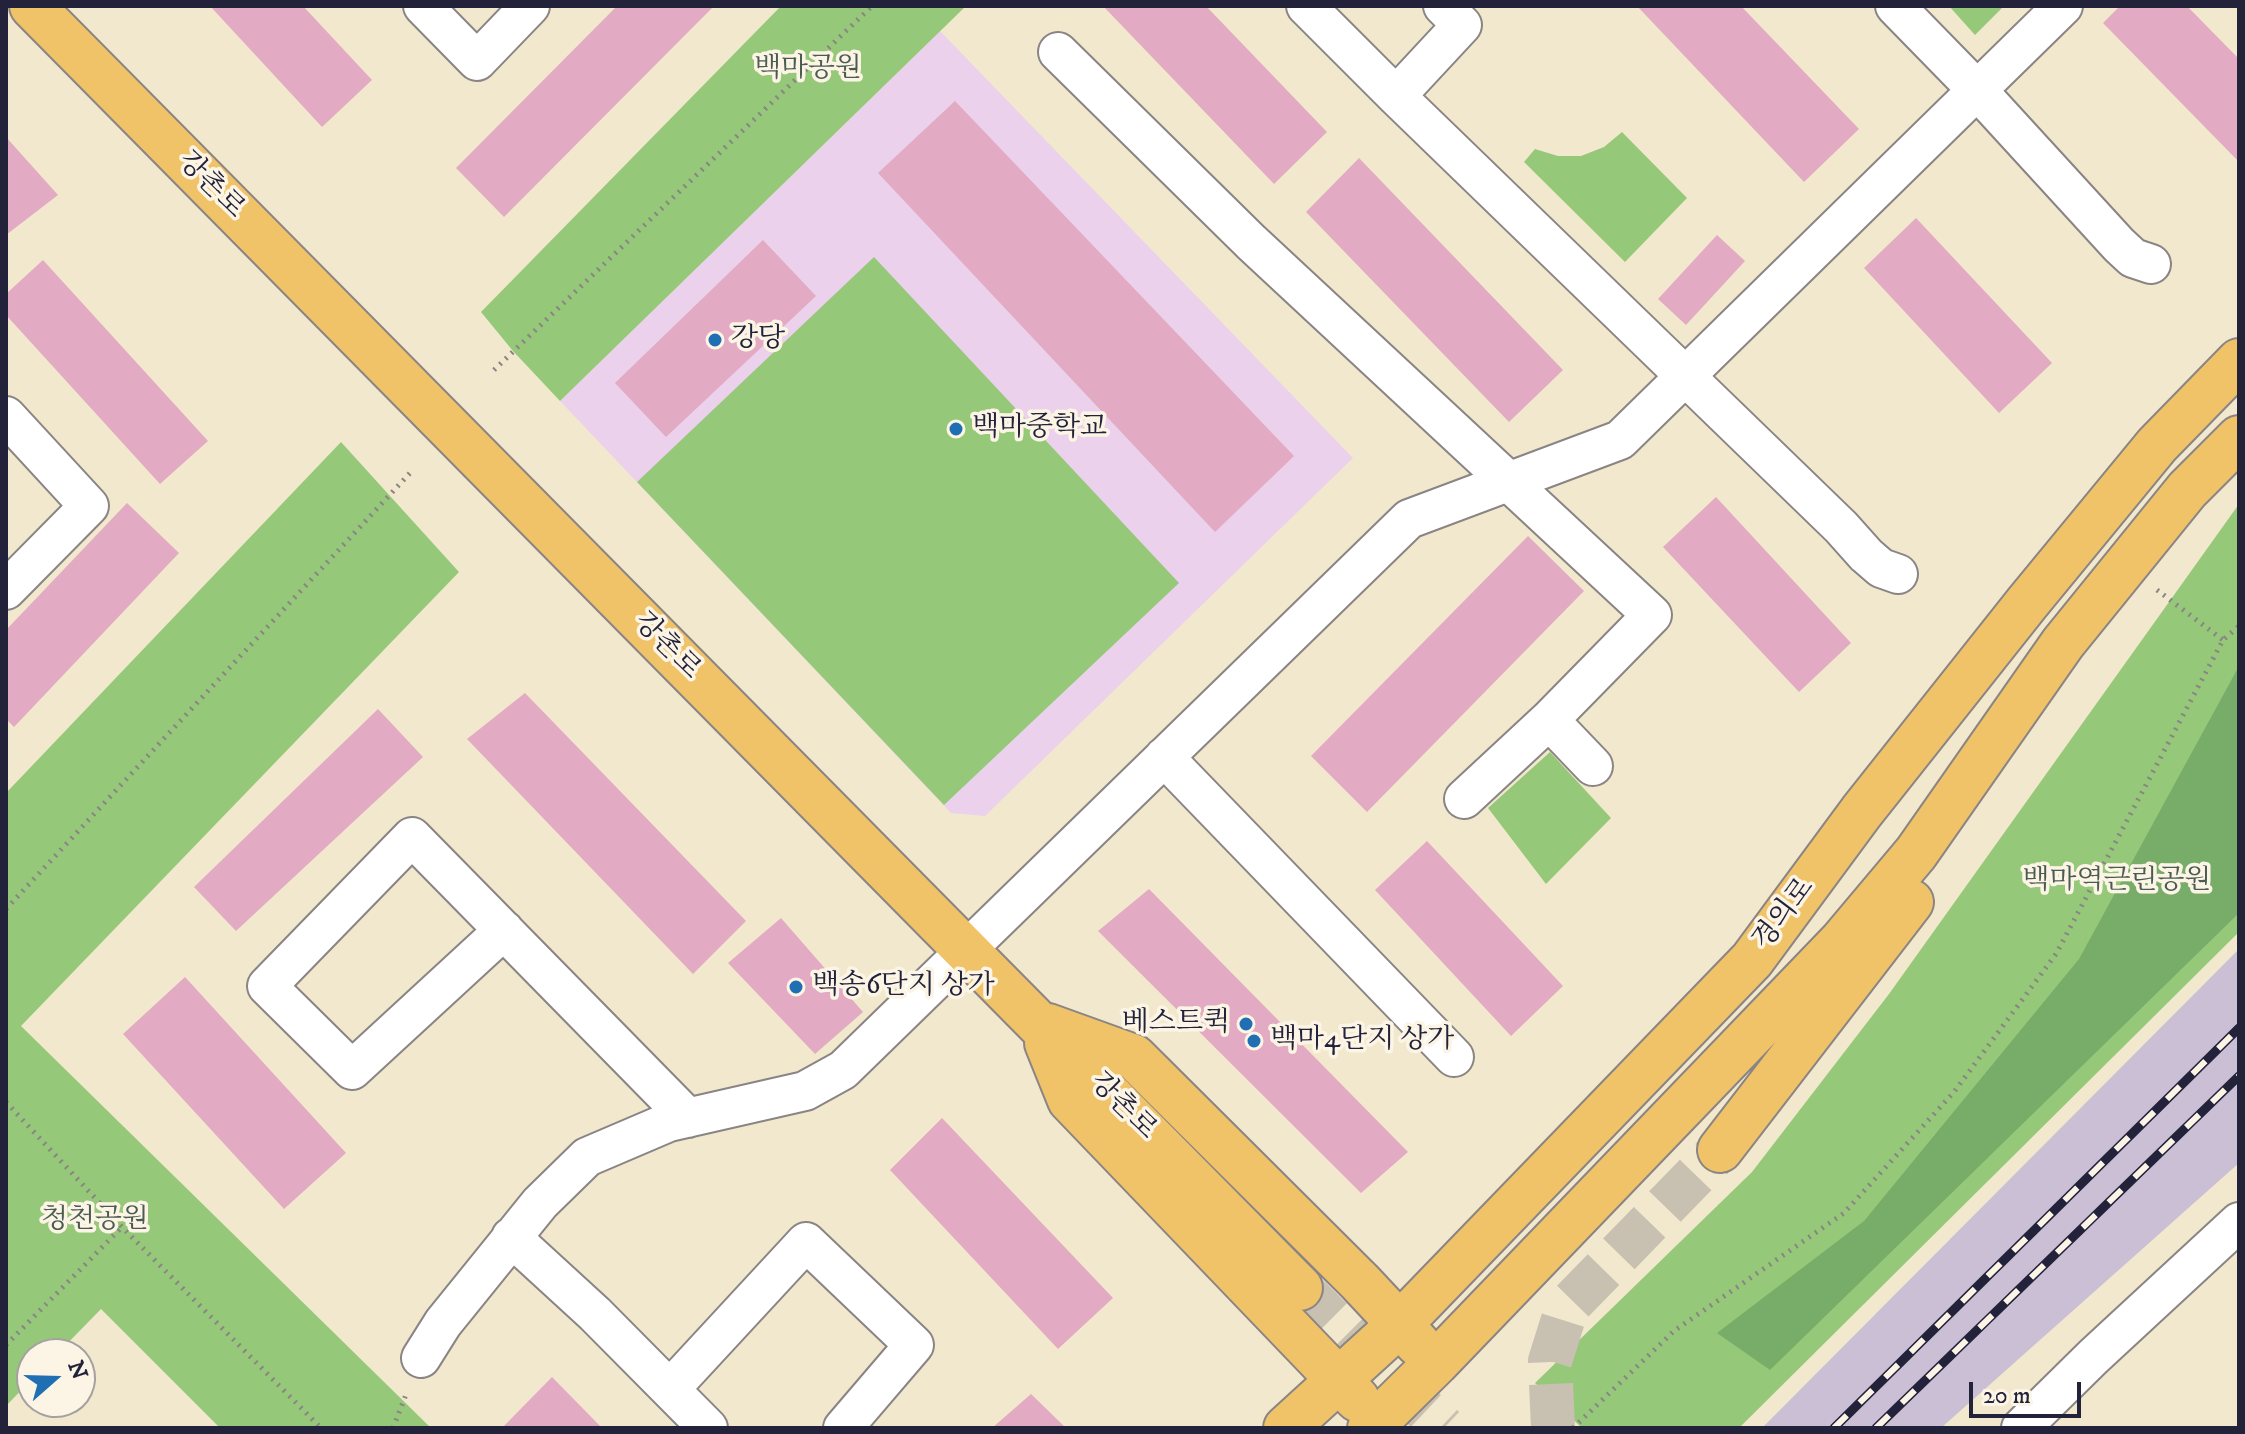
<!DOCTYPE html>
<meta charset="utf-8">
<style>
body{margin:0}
#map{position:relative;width:2245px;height:1434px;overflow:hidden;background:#f2e8cd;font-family:"IM FELL DW Pica",serif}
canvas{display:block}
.frame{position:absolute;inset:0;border:8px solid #22223b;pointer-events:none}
.north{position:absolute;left:16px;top:1338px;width:80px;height:80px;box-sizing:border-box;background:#fcf5e5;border:2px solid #a5a1a1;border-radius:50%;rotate:70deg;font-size:22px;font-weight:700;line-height:32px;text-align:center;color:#22223b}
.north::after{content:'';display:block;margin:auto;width:28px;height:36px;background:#1f6fb2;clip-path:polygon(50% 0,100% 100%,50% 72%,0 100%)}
.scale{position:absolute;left:1969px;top:1382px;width:112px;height:36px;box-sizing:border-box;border:4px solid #22223b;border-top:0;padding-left:10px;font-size:24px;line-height:28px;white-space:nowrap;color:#22223b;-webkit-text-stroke:6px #fcf5e5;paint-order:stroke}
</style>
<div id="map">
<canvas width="2245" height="1434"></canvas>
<div class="frame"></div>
<div class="north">N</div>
<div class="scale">20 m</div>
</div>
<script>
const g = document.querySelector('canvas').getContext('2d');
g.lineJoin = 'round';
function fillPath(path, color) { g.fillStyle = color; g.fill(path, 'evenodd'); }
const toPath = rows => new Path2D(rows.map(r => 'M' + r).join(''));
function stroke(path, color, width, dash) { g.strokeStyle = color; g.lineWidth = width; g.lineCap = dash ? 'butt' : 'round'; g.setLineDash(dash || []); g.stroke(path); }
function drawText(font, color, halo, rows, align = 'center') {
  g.font = font + ' "IM FELL DW Pica","Noto Serif KR",serif'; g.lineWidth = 7; g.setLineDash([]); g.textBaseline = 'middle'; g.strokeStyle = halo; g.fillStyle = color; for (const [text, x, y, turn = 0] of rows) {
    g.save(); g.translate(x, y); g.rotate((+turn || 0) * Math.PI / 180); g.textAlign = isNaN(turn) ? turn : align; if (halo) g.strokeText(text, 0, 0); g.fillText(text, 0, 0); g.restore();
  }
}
fillPath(toPath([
 [940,31,1353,458,985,816,951,813,560,401]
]), '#ebd1eb');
fillPath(toPath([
 [2239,949,2239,1163,1941,1428,1762,1428]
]), '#cbbfd5');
fillPath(toPath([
 [781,6,966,6,560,401,513,351,481,312],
 [1949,6,2004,6,1975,35],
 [1622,132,1687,198,1625,262,1524,162,1535,149,1558,156,1581,156,1604,147],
 [874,257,1179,583,944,805,637,482],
 [341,442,459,572,21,1026,431,1428,220,1428,101,1309,57,1354,32,1354,32,1379,6,1406,6,793],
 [2239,504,2239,932,1739,1428,1582,1428,1535,1383,1752,1172,1889,994],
 [1550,752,1611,818,1546,884,1488,808]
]), '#95c979');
fillPath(toPath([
 [2239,666,2239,913,1770,1370,1717,1333,1864,1221,2079,959]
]), '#78ad69');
fillPath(toPath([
 [210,6,303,6,372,80,322,127],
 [617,6,714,6,504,217,456,168],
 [1103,6,1206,6,1327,132,1274,184],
 [1637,6,1741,6,1859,129,1804,182],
 [2120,6,2187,6,2239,59,2239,162,2103,23],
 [955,101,1294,456,1215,532,878,173],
 [6,137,58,195,6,235],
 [1359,158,1563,370,1509,422,1306,212],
 [1916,218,2052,363,1999,413,1864,268],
 [1717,235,1745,261,1686,325,1658,299],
 [763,240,816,296,666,437,615,383],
 [43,260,208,441,160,484,6,315,6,294],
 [1716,497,1851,643,1799,692,1663,547],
 [127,503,179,553,14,727,6,719,6,630],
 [1528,536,1584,591,1367,812,1311,756],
 [525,693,746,921,693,974,467,739],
 [378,709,423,757,236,931,194,887],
 [1427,841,1563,986,1511,1036,1375,890],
 [1149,889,1408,1152,1361,1193,1098,931],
 [781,918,863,1012,815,1054,728,963],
 [185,977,346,1153,284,1209,123,1034],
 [942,1118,1113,1298,1058,1349,890,1170],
 [552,1377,602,1428,502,1428],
 [1031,1394,1066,1428,992,1428]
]), '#e3aac3');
stroke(toPath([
 [1300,1288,1377,1365,1444,1428],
 [1553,1428,1550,1361,1567,1307,1720,1150]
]), '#c8c0b0', 44, [44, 22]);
const minor = toPath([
 [423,6,477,61,530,6],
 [1306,6,1396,96,1841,527,1866,555,1881,568,1898,574],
 [1895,6,1978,91,2119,245,2133,258,2151,264],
 [1058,52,1251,242,1652,615,1549,720],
 [1396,96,1462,25,1443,6],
 [6,416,89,506,6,590],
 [1164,757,1454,1057],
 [1464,799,1549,720,1593,766],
 [504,930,352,1070,267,986,412,837,688,1118],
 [511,1237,595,1314,708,1428],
 [421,1358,443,1323,540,1203,587,1157,669,1122,805,1091,843,1070,1409,519,1620,440,2063,6],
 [670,1389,806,1242,914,1345,843,1428],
 [2021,1428,2093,1357,2239,1222]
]);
const major = toPath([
 [32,6,1300,1288],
 [1048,1026,1134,1057,1360,1282,1418,1344],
 [1047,1043,1070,1100,1357,1399],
 [1720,1150,1911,902],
 [1286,1428,1400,1324,1752,960,1862,811,2027,603,2157,445,2239,361],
 [1370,1428,1436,1363,1842,941,1916,853,2063,643,2187,490,2239,438]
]);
stroke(minor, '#8a8584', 42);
stroke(major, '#8a8584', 48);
stroke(toPath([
 [494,370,872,6],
 [2157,590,2223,640],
 [6,909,410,473],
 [6,1102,122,1227,321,1428],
 [6,1345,122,1227],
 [393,1428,407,1392],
 [1573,1428,1674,1331,1844,1213,1954,1092,2056,954,2223,640,2239,626]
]), '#8a8584', 5, [2, 6]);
stroke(minor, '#fff', 38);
stroke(major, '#f1c369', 44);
const rail = toPath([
 [1834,1428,2239,1028],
 [1876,1428,2239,1076]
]);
stroke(rail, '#22223b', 9);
stroke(rail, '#fcf5e5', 6, [18]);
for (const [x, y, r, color] of [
 [715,340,8,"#1f6fb2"],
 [956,429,8,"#1f6fb2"],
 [796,987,8,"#1f6fb2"],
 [1246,1024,8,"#1f6fb2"],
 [1254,1041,8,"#1f6fb2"]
]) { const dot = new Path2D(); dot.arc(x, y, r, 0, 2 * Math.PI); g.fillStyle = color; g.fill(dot); stroke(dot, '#fcf5e5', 3); }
drawText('28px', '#4a5c51', '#fcf5e5', [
 ["백마공원",808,70],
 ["백마역근린공원",2117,882],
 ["청천공원",95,1221]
]);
drawText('28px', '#22223b', '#fcf5e5', [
 ["강촌로",210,186,45],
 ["강촌로",666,647,45],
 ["경의로",1785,915,-53],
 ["강촌로",1122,1107,45]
]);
drawText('28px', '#22223b', '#fcf5e5', [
 ["강당",731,340],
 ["백마중학교",972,429],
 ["백송6단지 상가",812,987],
 ["베스트퀵",1230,1024,"right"],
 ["백마4단지 상가",1270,1041]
], 'left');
</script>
